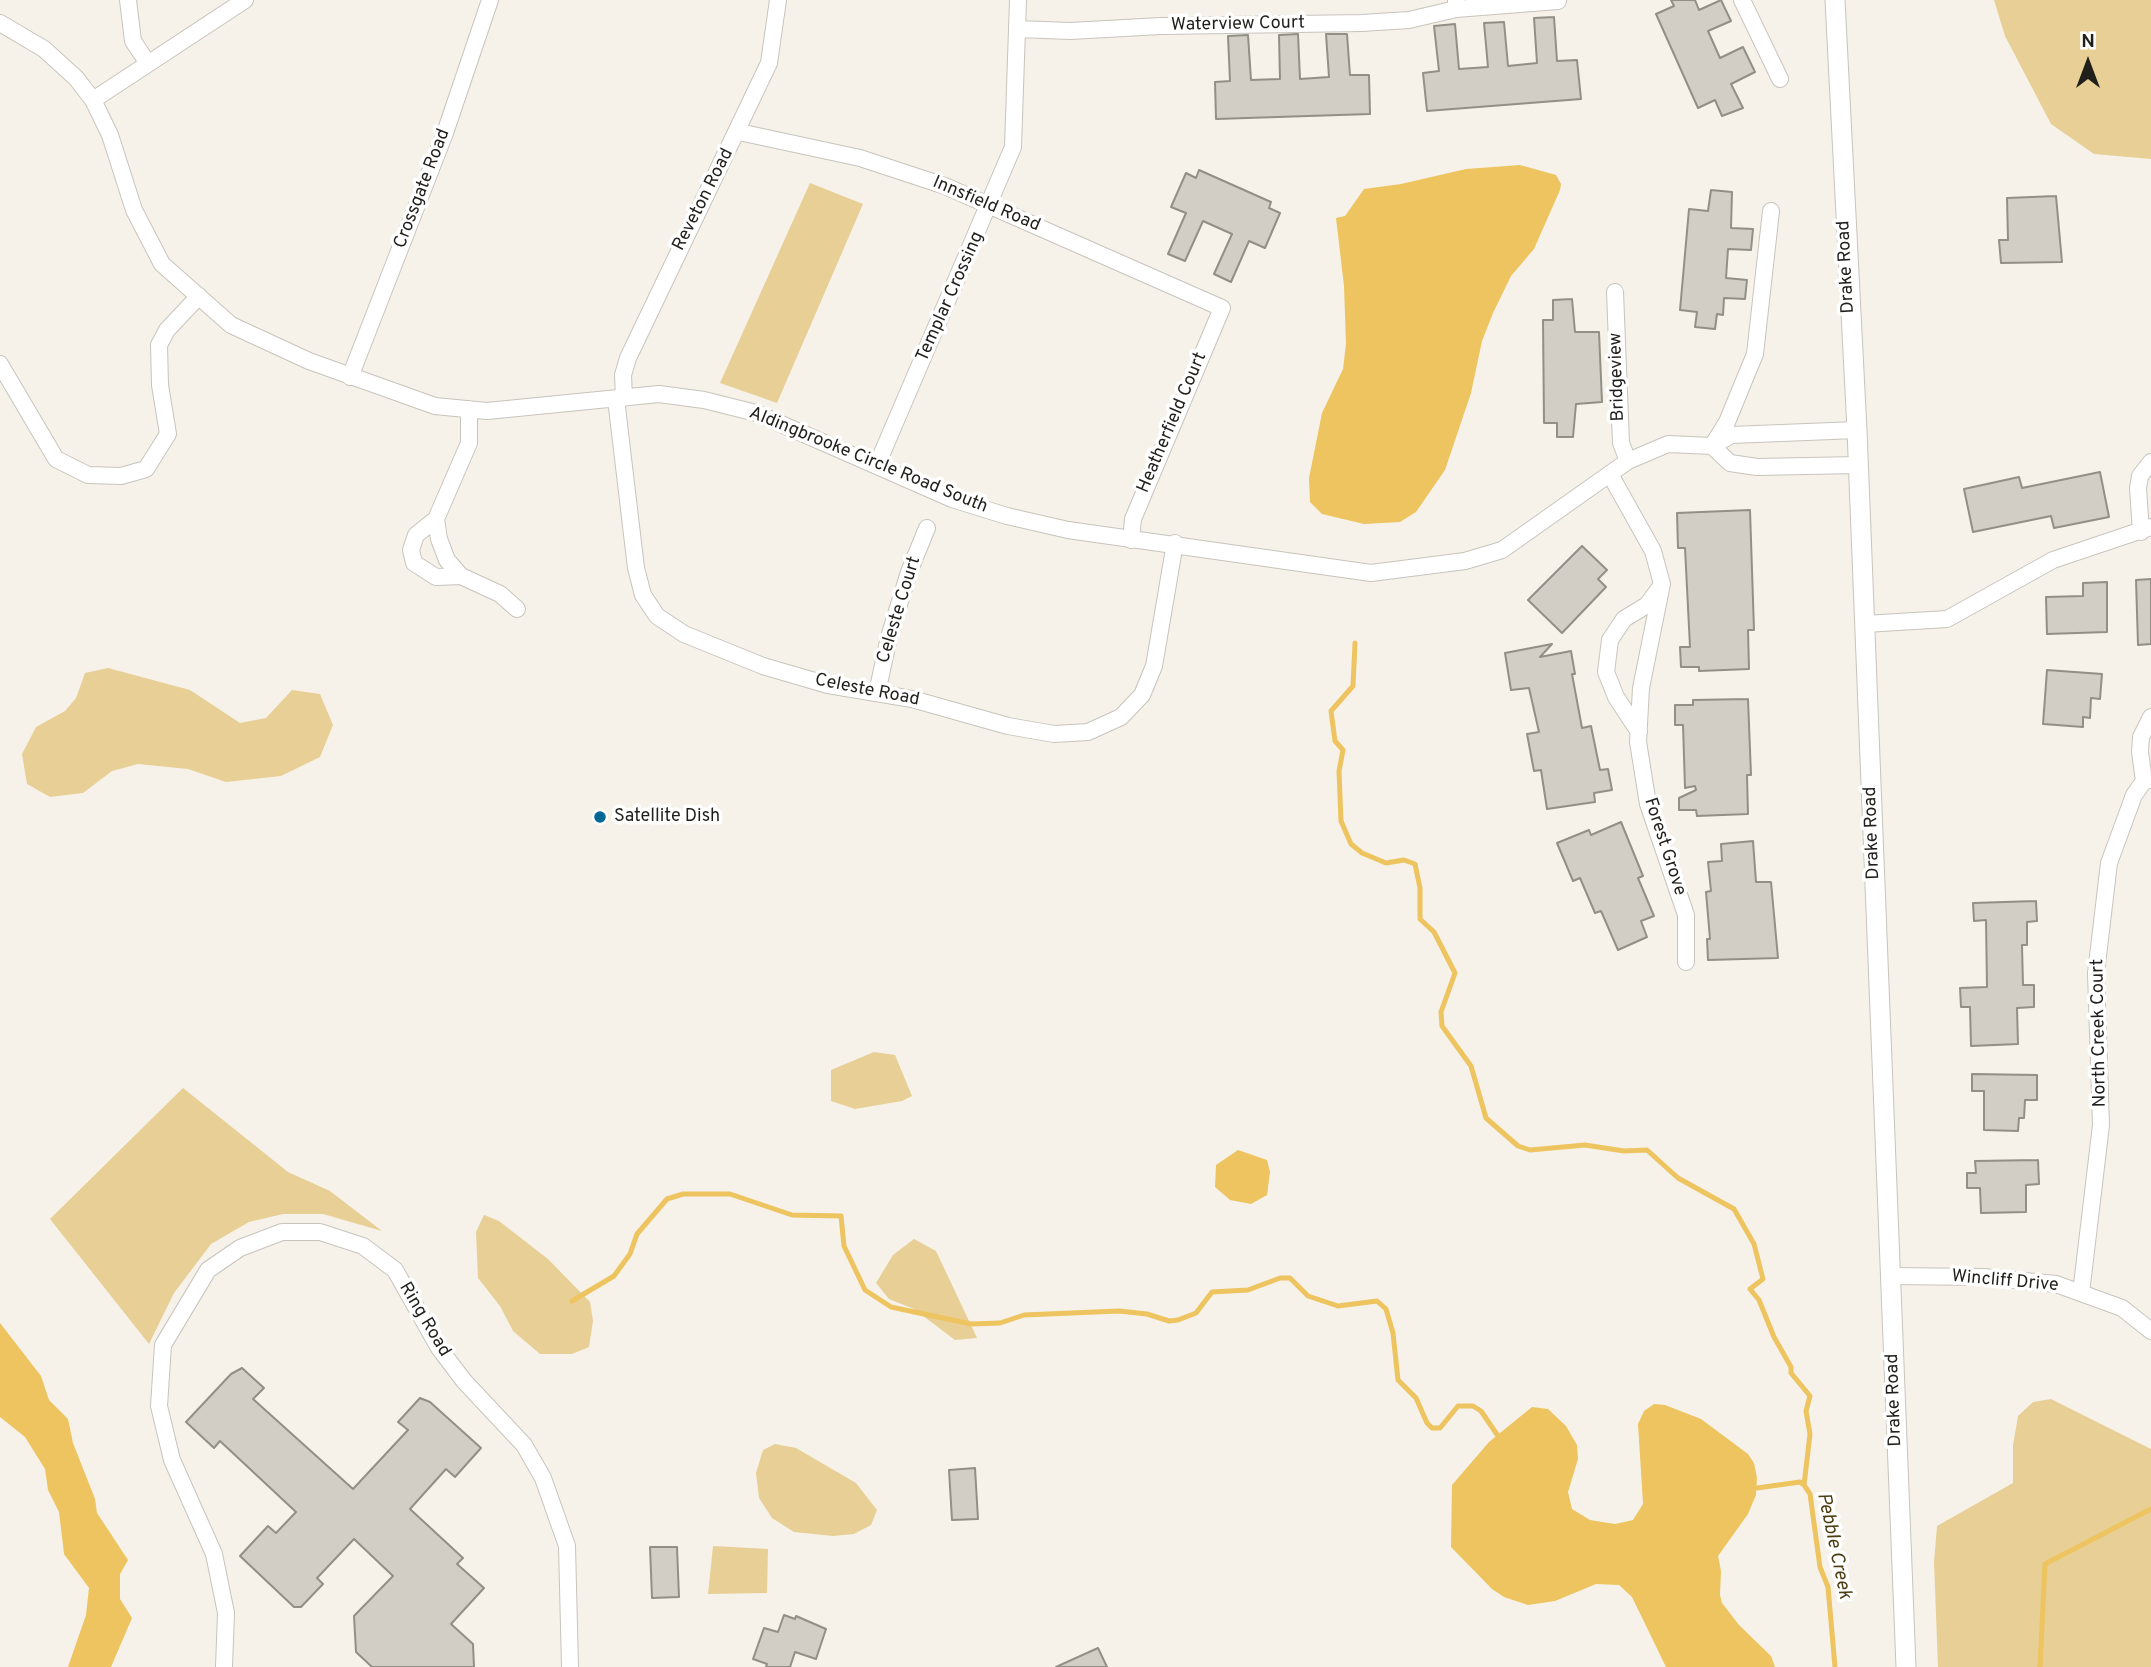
<!DOCTYPE html>
<style>
body{margin:0}
#map{position:relative;width:2151px;height:1667px;overflow:hidden;background:#f6f2e9;font-family:Overpass,sans-serif}
canvas{display:block}
.north{position:absolute;left:2053px;top:28px;width:70px;height:70px;-webkit-text-stroke:5px #fff;paint-order:stroke;rotate:0deg;font-size:19px;font-weight:700;line-height:28px;text-align:center;color:#201f1c}
.north::after{content:'';display:block;margin:auto;width:24px;height:32px;background:#201f1c;clip-path:polygon(50% 0,100% 100%,50% 72%,0 100%)}
</style>
<div id="map">
<canvas width="2151" height="1667"></canvas>
<div class="north">N</div>
</div>
<script>
const g = document.querySelector('canvas').getContext('2d');
g.lineJoin = 'round';
function fillPath(path, color) { g.fillStyle = color; g.fill(path, 'evenodd'); }
const toPath = rows => new Path2D(rows.map(r => 'M' + r).join(''));
function stroke(path, color, width, dash) { g.strokeStyle = color; g.lineWidth = width; g.lineCap = dash ? 'butt' : 'round'; g.setLineDash(dash || []); g.stroke(path); }
function drawText(font, color, halo, rows, align = 'center') {
  g.font = font + ' Overpass,sans-serif'; g.lineWidth = 7; g.setLineDash([]); g.textBaseline = 'middle'; g.strokeStyle = halo; g.fillStyle = color; for (const [text, x, y, turn = 0] of rows) {
    g.save(); g.translate(x, y); g.rotate((+turn || 0) * Math.PI / 180); g.textAlign = isNaN(turn) ? turn : align; if (halo) g.strokeText(text, 0, 0); g.fillText(text, 0, 0); g.restore();
  }
}
fillPath(toPath([
 [1994,0,2151,0,2151,159,2094,154,2051,124,2005,36],
 [810,183,863,204,777,403,720,383],
 [108,668,190,690,240,723,266,718,292,690,320,694,333,725,320,757,281,776,226,782,188,769,138,764,112,771,83,793,50,797,27,784,22,754,36,727,65,711,76,698,85,673],
 [874,1052,895,1055,912,1096,902,1101,855,1109,831,1101,831,1070],
 [183,1088,288,1172,330,1191,382,1231,323,1214,283,1214,249,1222,211,1244,174,1293,149,1344,50,1219],
 [484,1215,499,1221,548,1259,590,1302,593,1321,589,1347,572,1354,540,1354,513,1331,500,1306,478,1278,476,1232],
 [914,1239,936,1251,977,1338,955,1340,914,1309,889,1299,876,1283,893,1255],
 [2051,1399,2151,1449,2151,1667,1938,1667,1934,1562,1937,1526,2013,1483,2013,1445,2018,1416,2033,1402],
 [775,1444,796,1448,856,1483,877,1510,871,1525,854,1534,833,1536,794,1532,772,1518,759,1498,756,1473,763,1450],
 [713,1546,768,1549,767,1593,708,1594]
]), '#e8cf95');
fillPath(toPath([
 [1520,165,1556,175,1561,184,1560,190,1534,249,1511,276,1493,313,1482,341,1471,393,1445,470,1416,512,1400,522,1364,524,1322,514,1310,502,1309,478,1322,413,1343,369,1346,344,1344,286,1336,218,1345,216,1364,189,1401,184,1466,169],
 [1238,1150,1267,1160,1270,1172,1267,1195,1251,1204,1230,1200,1215,1187,1216,1165],
 [0,1323,41,1376,49,1400,68,1419,73,1443,95,1499,97,1513,128,1560,120,1574,120,1599,132,1618,111,1667,68,1667,86,1615,89,1588,64,1554,59,1512,48,1490,45,1469,25,1437,0,1417],
 [1654,1404,1665,1405,1701,1419,1748,1454,1754,1463,1757,1478,1756,1495,1748,1514,1718,1556,1721,1571,1720,1595,1722,1603,1739,1625,1771,1656,1775,1667,1666,1667,1632,1597,1619,1585,1596,1584,1555,1601,1528,1605,1504,1597,1492,1589,1451,1547,1452,1485,1489,1442,1532,1407,1548,1409,1566,1426,1577,1445,1578,1459,1568,1492,1572,1509,1590,1520,1615,1524,1633,1520,1643,1504,1638,1424,1644,1411]
]), '#edc45f');
stroke(toPath([
 [1355,643,1353,686,1331,711,1335,741,1343,750,1339,771,1341,821,1351,844,1362,853,1386,863,1404,860,1415,864,1420,888,1420,919,1434,932,1455,973,1441,1012,1442,1026,1471,1066,1486,1118,1518,1146,1530,1150,1585,1145,1624,1151,1647,1150,1678,1178,1734,1209,1754,1244,1763,1279,1750,1289,1759,1300,1774,1337,1791,1367,1791,1373,1810,1396,1806,1411,1810,1434,1804,1485,1810,1494,1820,1567,1828,1587,1835,1667],
 [572,1301,614,1276,630,1254,637,1234,667,1199,683,1194,730,1194,792,1215,841,1216,844,1246,865,1290,891,1307,971,1324,1000,1323,1024,1315,1119,1311,1147,1314,1169,1321,1178,1320,1196,1313,1212,1292,1248,1290,1280,1278,1290,1278,1308,1296,1338,1306,1377,1301,1386,1309,1393,1333,1398,1380,1416,1398,1427,1423,1432,1428,1440,1428,1458,1406,1473,1406,1481,1411,1498,1436],
 [1757,1488,1800,1482,1804,1485],
 [2040,1667,2045,1564,2151,1509]
]), '#edc45f', 5);
const building = toPath([
 [1671,0,1695,0,1699,10,1721,0,1731,21,1708,31,1720,58,1743,47,1755,72,1731,84,1743,108,1722,116,1715,100,1698,108,1656,14,1674,6,1671,0],
 [1554,17,1557,61,1577,60,1581,99,1427,111,1423,73,1439,71,1434,26,1455,24,1459,69,1488,67,1484,23,1504,22,1508,66,1537,63,1534,18,1554,17],
 [1298,34,1300,79,1329,77,1326,34,1347,34,1350,75,1369,75,1370,114,1216,119,1215,82,1230,81,1228,36,1248,35,1251,80,1280,79,1279,35,1298,34],
 [1199,170,1271,202,1269,208,1280,213,1265,248,1249,241,1231,282,1214,274,1232,234,1203,221,1185,261,1168,254,1186,213,1171,207,1186,173,1196,178,1199,170],
 [1711,190,1732,192,1731,228,1753,229,1751,250,1728,249,1726,278,1747,280,1745,299,1724,298,1723,315,1717,314,1715,329,1695,327,1697,312,1680,310,1689,209,1708,211,1711,190],
 [2056,196,2062,262,2001,263,1999,240,2008,240,2007,198,2056,196],
 [1572,299,1575,332,1599,332,1602,402,1576,404,1573,437,1557,437,1557,423,1544,423,1543,320,1553,320,1553,300,1572,299],
 [2100,472,2109,517,2054,528,2051,516,1973,532,1964,489,2019,477,2022,488,2100,472],
 [1750,510,1754,630,1748,630,1749,669,1699,671,1699,667,1681,667,1680,647,1690,647,1685,548,1678,548,1677,513,1750,510],
 [1582,546,1607,570,1598,579,1606,587,1562,633,1528,600,1582,546],
 [2151,579,2151,644,2138,645,2136,580,2151,579],
 [2107,582,2107,632,2047,634,2046,597,2083,596,2083,583,2107,582],
 [1552,644,1540,657,1571,651,1575,674,1572,674,1582,728,1591,726,1600,770,1608,769,1612,790,1594,793,1595,802,1547,809,1541,770,1534,771,1527,734,1539,732,1529,688,1511,690,1505,653,1552,644],
 [2047,670,2102,674,2100,699,2091,698,2090,718,2083,717,2083,727,2043,724,2047,670],
 [1748,699,1751,775,1747,775,1748,814,1697,816,1696,810,1679,810,1679,798,1696,790,1695,786,1685,788,1683,725,1675,725,1675,705,1693,705,1693,700,1748,699],
 [1621,822,1643,876,1638,878,1654,916,1641,921,1647,937,1618,950,1601,911,1595,913,1580,878,1573,881,1557,843,1589,830,1591,835,1621,822],
 [1753,841,1756,882,1771,882,1778,958,1708,960,1707,939,1710,939,1706,892,1711,891,1708,862,1722,861,1721,844,1753,841],
 [2036,901,2037,921,2027,922,2027,945,2022,945,2023,985,2034,985,2034,1007,2017,1008,2018,1044,1971,1046,1970,1007,1961,1007,1960,988,1987,987,1986,920,1974,921,1973,903,2036,901],
 [1972,1074,2037,1075,2037,1100,2025,1100,2024,1118,2019,1118,2018,1131,1984,1130,1984,1091,1972,1091,1972,1074],
 [2038,1160,2039,1184,2026,1185,2026,1212,1981,1213,1980,1188,1967,1188,1967,1173,1976,1173,1975,1161,2038,1160],
 [242,1368,264,1388,253,1399,353,1489,408,1430,398,1422,420,1398,430,1402,481,1448,455,1477,446,1469,410,1509,463,1558,457,1564,484,1588,451,1624,473,1644,474,1667,372,1667,356,1652,354,1616,393,1576,354,1539,317,1578,323,1584,301,1607,294,1607,240,1556,268,1526,276,1533,296,1512,220,1441,214,1448,186,1422,231,1374,242,1368],
 [975,1468,978,1519,952,1520,949,1470,975,1468],
 [650,1547,677,1547,679,1597,652,1598,650,1547],
 [784,1615,795,1619,796,1616,826,1629,816,1659,795,1652,790,1667,766,1667,767,1664,753,1659,764,1628,778,1632,784,1615],
 [1098,1648,1107,1667,1056,1667,1098,1648]
]);
fillPath(building, '#d2cec6');
stroke(building, '#928f87', 2);
const minor = toPath([
 [128,0,133,41,147,62],
 [1742,0,1780,79],
 [1456,9,1558,1],
 [0,23,44,49,76,78,93,100,110,135,134,210,162,264,231,325,309,361,435,406,487,411,659,394,704,400,756,413,952,499,1007,516,1068,530,1371,573,1465,561,1502,550,1628,461,1668,444,1712,446,1730,463,1757,467,1858,465],
 [1018,29,1070,31,1161,26,1362,23,1409,20,1456,9,1456,0],
 [93,100,245,0],
 [739,132,860,158,945,186,1222,308,1133,519,1131,540],
 [1615,292,1621,443,1628,461],
 [0,364,56,459,88,475,121,476,146,469,168,434,160,385,159,345,167,330,199,296],
 [350,377,445,133,490,0],
 [624,398,623,375,628,358,769,63,778,0],
 [616,399,636,568,643,595,657,616,684,634,763,666,828,685,912,699,1008,726,1054,734,1088,732,1121,717,1142,695,1154,666,1175,543],
 [469,409,469,443,436,519,439,539,447,560,461,576,500,594,517,609],
 [1714,445,1731,435,1857,430],
 [1712,446,1727,422,1755,354,1771,211],
 [877,465,1013,147,1018,0],
 [1611,476,1653,551,1662,584,1641,688,1638,742,1648,804,1686,915,1686,962],
 [436,519,416,535,411,550,414,563,436,577,461,576],
 [2141,532,2138,488,2140,476,2151,462],
 [1865,624,1947,619,2053,560,2151,527],
 [877,693,889,637,909,572,927,528],
 [1639,732,1616,697,1606,672,1610,640,1624,619,1647,605,1661,586],
 [2144,781,2140,752,2141,737,2151,717],
 [1890,1276,1983,1277,2056,1284,2122,1308,2151,1331],
 [2081,1293,2101,1125,2096,973,2109,863,2134,795,2144,781,2151,780],
 [224,1667,226,1613,214,1554,172,1460,159,1406,163,1345,208,1270,240,1248,282,1232,320,1232,363,1246,395,1270,439,1348,464,1381,524,1445,543,1478,567,1546,570,1667]
]);
const tertiary = toPath([
 [1835,0,1857,430,1906,1667]
]);
stroke(minor, '#c8c4bc', 18);
stroke(tertiary, '#c8c4bc', 21);
stroke(minor, '#fff', 16);
stroke(tertiary, '#fff', 19);
for (const [x, y, r, color] of [
 [600,817,7,"#016896"]
]) { const dot = new Path2D(); dot.arc(x, y, r, 0, 2 * Math.PI); g.fillStyle = color; g.fill(dot); stroke(dot, '#fff', 2.5); }
drawText('18px', '#201f1c', '#fff', [
 ["Waterview Court",1238,25,-1],
 ["Crossgate Road",423,189,-69],
 ["Reveton Road",704,200,-63],
 ["Innsfield Road",986,205,23],
 ["Drake Road",1847,267,-93],
 ["Templar Crossing",951,297,-66],
 ["Bridgeview",1618,377,-92],
 ["Heatherfield Court",1173,423,-67],
 ["Aldingbrooke Circle Road South",868,461,22],
 ["Celeste Court",900,610,-73],
 ["Celeste Road",867,691,11],
 ["Drake Road",1873,833,-92],
 ["Forest Grove",1664,847,72],
 ["North Creek Court",2100,1033,-91],
 ["Wincliff Drive",2005,1282,5],
 ["Ring Road",424,1320,59],
 ["Drake Road",1895,1400,-92]
]);
drawText('18px', '#201f1c', '#fff', [
 ["Satellite Dish",614,817]
], 'left');
drawText('italic 19px', '#4b3b10', '#fff', [
 ["Pebble Creek",1833,1546,78]
]);
</script>
